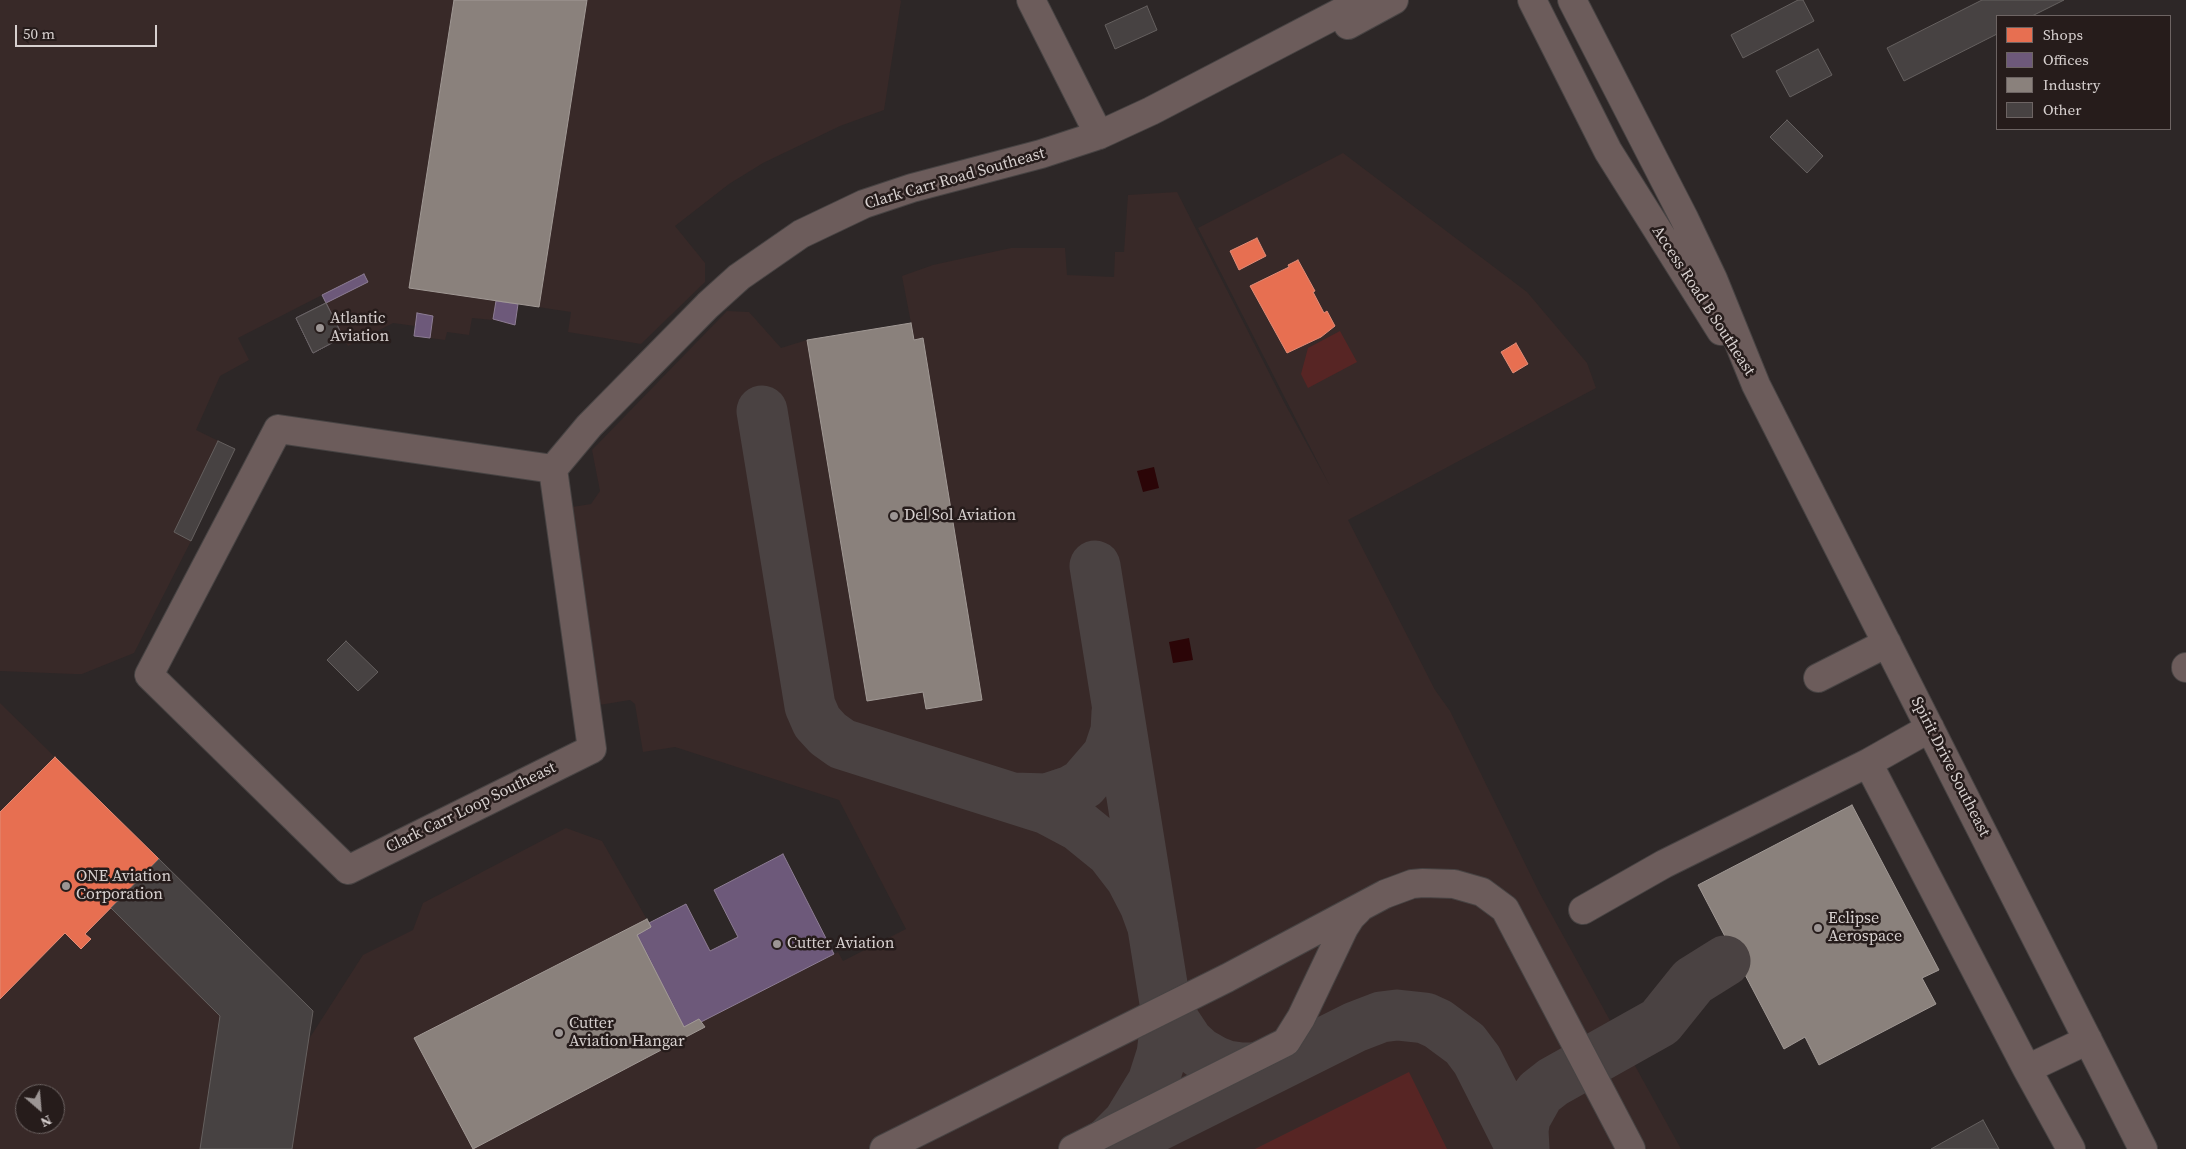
<!DOCTYPE html>
<style>
body{margin:0}
#map{position:relative;width:2186px;height:1149px;overflow:hidden;background:#2d2727;font-family:"Source Serif 4",serif}
canvas{display:block}
.legend{position:absolute;left:1996px;top:15px;width:175px;height:115px;box-sizing:border-box;background:#261c1b;border:1px solid #6d6463;margin:0;padding:6px 9px;list-style:none;font-size:15px;color:#d7d0cf}
.legend li{display:flex;align-items:center;gap:10px;height:25px}
.legend b{width:25px;border:1px solid #6d6463}
.north{position:absolute;left:15px;top:1084px;width:50px;height:50px;box-sizing:border-box;background:#261c1b;border:1px solid #6d6463;border-radius:50%;rotate:153deg;font-size:14px;font-weight:700;line-height:20px;text-align:center;color:#d7d0cf}
.north::after{content:'';display:block;margin:auto;width:18px;height:22px;background:#9c9594;clip-path:polygon(50% 0,100% 100%,50% 72%,0 100%)}
.scale{position:absolute;left:15px;top:25px;width:142px;height:22px;box-sizing:border-box;border:2px solid #d7d0cf;border-top:0;padding-left:6px;font-size:15px;line-height:18px;white-space:nowrap;color:#d7d0cf;-webkit-text-stroke:4px #261c1b;paint-order:stroke}
</style>
<div id="map">
<canvas width="2186" height="1149"></canvas>
<ul class="legend">
<li><b style="height:14px;background:#e76f51"></b>Shops</li>
<li><b style="height:14px;background:#6d597a"></b>Offices</li>
<li><b style="height:14px;background:#8a817c"></b>Industry</li>
<li><b style="height:14px;background:#474242"></b>Other</li>
</ul>
<div class="north">N</div>
<div class="scale">50 m</div>
</div>
<script>
const g = document.querySelector('canvas').getContext('2d');
g.lineJoin = 'round';
function fillPath(path, color) { g.fillStyle = color; g.fill(path, 'evenodd'); }
const toPath = rows => new Path2D(rows.map(r => 'M' + r).join(''));
function stroke(path, color, width, dash) { g.strokeStyle = color; g.lineWidth = width; g.lineCap = dash ? 'butt' : 'round'; g.setLineDash(dash || []); g.stroke(path); }
function drawText(font, color, halo, rows, align = 'center') {
  g.font = font + ' "Source Serif 4",serif'; g.lineWidth = 5; g.setLineDash([]); g.textBaseline = 'middle'; g.strokeStyle = halo; g.fillStyle = color; for (const [text, x, y, turn = 0] of rows) {
    g.save(); g.translate(x, y); g.rotate((+turn || 0) * Math.PI / 180); g.textAlign = isNaN(turn) ? turn : align; if (halo) g.strokeText(text, 0, 0); g.fillText(text, 0, 0); g.restore();
  }
}
fillPath(toPath([
 [0,0,900,0,901,1,884,110,840,126,763,163,729,184,675,226,705,263,705,282,641,344,568,332,571,312,518,304,515,325,506,324,504,321,472,318,469,335,447,332,445,340,414,336,415,326,393,323,348,346,343,338,313,353,296,318,326,303,322,295,238,338,249,360,220,376,196,430,235,449,191,541,134,653,82,674,74,674,0,671],
 [1343,153,1527,292,1587,363,1596,388,1348,520,1435,690,1450,711,1539,892,1681,1149,0,1149,0,703,313,1011,309,1039,363,955,413,930,423,903,566,828,602,841,649,923,686,904,711,951,738,936,714,890,783,854,834,954,838,952,843,961,906,929,839,800,675,747,643,752,635,704,630,700,599,705,566,508,591,504,600,491,592,450,727,311,749,312,781,348,807,340,911,323,902,276,933,265,1011,248,1065,248,1067,275,1114,277,1115,252,1124,252,1128,195,1177,192,1285,404,1330,486,1198,228],
 [25,1094,55,1094,55,1124,25,1124]
]), '#382928');
fillPath(toPath([
 [1340,331,1357,362,1308,388,1301,374,1308,348],
 [1409,1072,1447,1149,1255,1149]
]), '#572524');
fillPath(toPath([
 [1154,467,1159,488,1143,492,1137,471],
 [1189,638,1193,660,1173,663,1169,642]
]), '#2b0507');
const shops = toPath([
 [1257,238,1266,256,1239,270,1230,251,1257,238],
 [1298,260,1315,291,1313,292,1324,313,1327,311,1335,326,1321,337,1287,353,1250,286,1289,267,1288,265,1298,260],
 [1516,343,1528,364,1513,373,1501,352,1516,343],
 [55,757,159,859,85,934,91,939,81,949,65,933,0,999,0,812,55,757]
]);
fillPath(shops, '#e76f51');
stroke(shops, '#e28c77', 1);
const offices = toPath([
 [364,274,368,282,326,303,322,295,364,274],
 [496,301,518,304,515,325,493,319,496,301],
 [326,303,343,337,313,353,296,318,326,303],
 [417,313,433,316,430,338,414,336,417,313],
 [783,854,834,954,701,1022,699,1019,684,1027,637,935,651,927,649,923,686,904,710,951,738,937,714,890,783,854]
]);
fillPath(offices, '#6d597a');
stroke(offices, '#8d7d94', 1);
const industry = toPath([
 [454,0,587,0,539,307,409,288,454,0],
 [911,323,914,340,923,338,982,700,926,709,923,692,867,701,807,340,911,323],
 [1852,805,1939,970,1922,978,1936,1004,1819,1065,1805,1037,1784,1049,1698,885,1852,805],
 [647,919,651,927,637,935,684,1027,699,1019,705,1027,473,1149,414,1038,647,919]
]);
fillPath(industry, '#8a817c');
stroke(industry, '#a19995', 1);
stroke(toPath([
 [762,411,810,706,817,722,828,734,842,744,1047,809,1079,826,1111,852,1131,878,1145,905,1153,927],
 [1095,566,1166,1009,1166,1023,1162,1054,1153,1082,1128,1123,1102,1149],
 [1013,798,1047,799,1071,791,1083,784,1108,755,1116,731,1117,712],
 [1166,1009,1188,1042,1200,1053,1214,1061,1227,1066,1241,1068,1258,1068,1278,1063],
 [1113,1148,1355,1027,1381,1017,1397,1015,1425,1018,1438,1024,1465,1044,1477,1060,1522,1149],
 [1524,1149,1523,1130,1525,1118,1539,1093,1553,1082,1660,1022,1693,981,1725,961]
]), '#4a4242', 51);
const building = toPath([
 [1798,0,1803,0,1814,21,1743,58,1731,35,1798,0],
 [1982,0,2064,0,2032,16,1997,16,1997,34,1904,81,1887,48,1982,0],
 [1147,6,1157,30,1115,49,1105,25,1147,6],
 [1818,49,1832,75,1790,97,1776,71,1818,49],
 [1787,120,1823,156,1807,173,1770,137,1787,120],
 [326,303,343,337,313,353,296,318,326,303],
 [218,441,235,449,191,541,174,532,218,441],
 [346,641,378,672,358,691,327,660,346,641],
 [159,859,313,1011,292,1149,200,1149,220,1016,111,908,159,859],
 [1983,1120,1999,1149,1931,1149,1983,1120]
]);
fillPath(building, '#474242');
stroke(building, '#65605f', 1);
const minor = toPath([
 [1031,0,1099,135],
 [1532,0,1608,151,1721,331],
 [1572,0,1684,218,1713,279,1756,385,2143,1149],
 [1348,25,1394,0],
 [278,429,553,469,592,749,348,870,149,675,278,429],
 [553,469,589,426,708,305,739,277,801,234,864,204,912,188,1041,154,1099,135,1151,111,1364,0],
 [2186,667,2186,668],
 [1818,678,1887,643],
 [1868,763,2027,1069,2071,1149],
 [1583,910,1664,864,1868,763,1930,728],
 [2027,1069,2088,1040],
 [884,1149,1227,978,1385,894,1412,884,1423,883,1454,884,1482,892,1505,909,1631,1149],
 [1073,1149,1286,1042,1301,1018,1344,928,1351,917,1358,910]
]);
stroke(minor, '#474343', 30);
stroke(minor, '#6c5c5b', 28);
for (const [x, y, r, color] of [
 [320,328,5,"#9c9594"],
 [894,516,5,"#9c9594"],
 [66,886,5,"#9c9594"],
 [1818,928,5,"#9c9594"],
 [777,944,5,"#9c9594"],
 [559,1033,5,"#9c9594"]
]) { const dot = new Path2D(); dot.arc(x, y, r, 0, 2 * Math.PI); g.fillStyle = color; g.fill(dot); stroke(dot, '#261c1b', 2); }
drawText('16px', '#d7d0cf', '#261c1b', [
 ["Clark Carr Road Southeast",955,179,-16],
 ["Access Road B Southeast",1703,301,57],
 ["Spirit Drive Southeast",1950,767,63],
 ["Clark Carr Loop Southeast",471,808,-26]
]);
drawText('16px', '#d7d0cf', '#261c1b', [
 ["Atlantic",330,319],
 ["Aviation",330,337],
 ["Del Sol Aviation",904,516],
 ["ONE Aviation",76,877],
 ["Corporation",76,895],
 ["Eclipse",1828,919],
 ["Aerospace",1828,937],
 ["Cutter Aviation",787,944],
 ["Cutter",569,1024],
 ["Aviation Hangar",569,1042]
], 'left');
</script>
